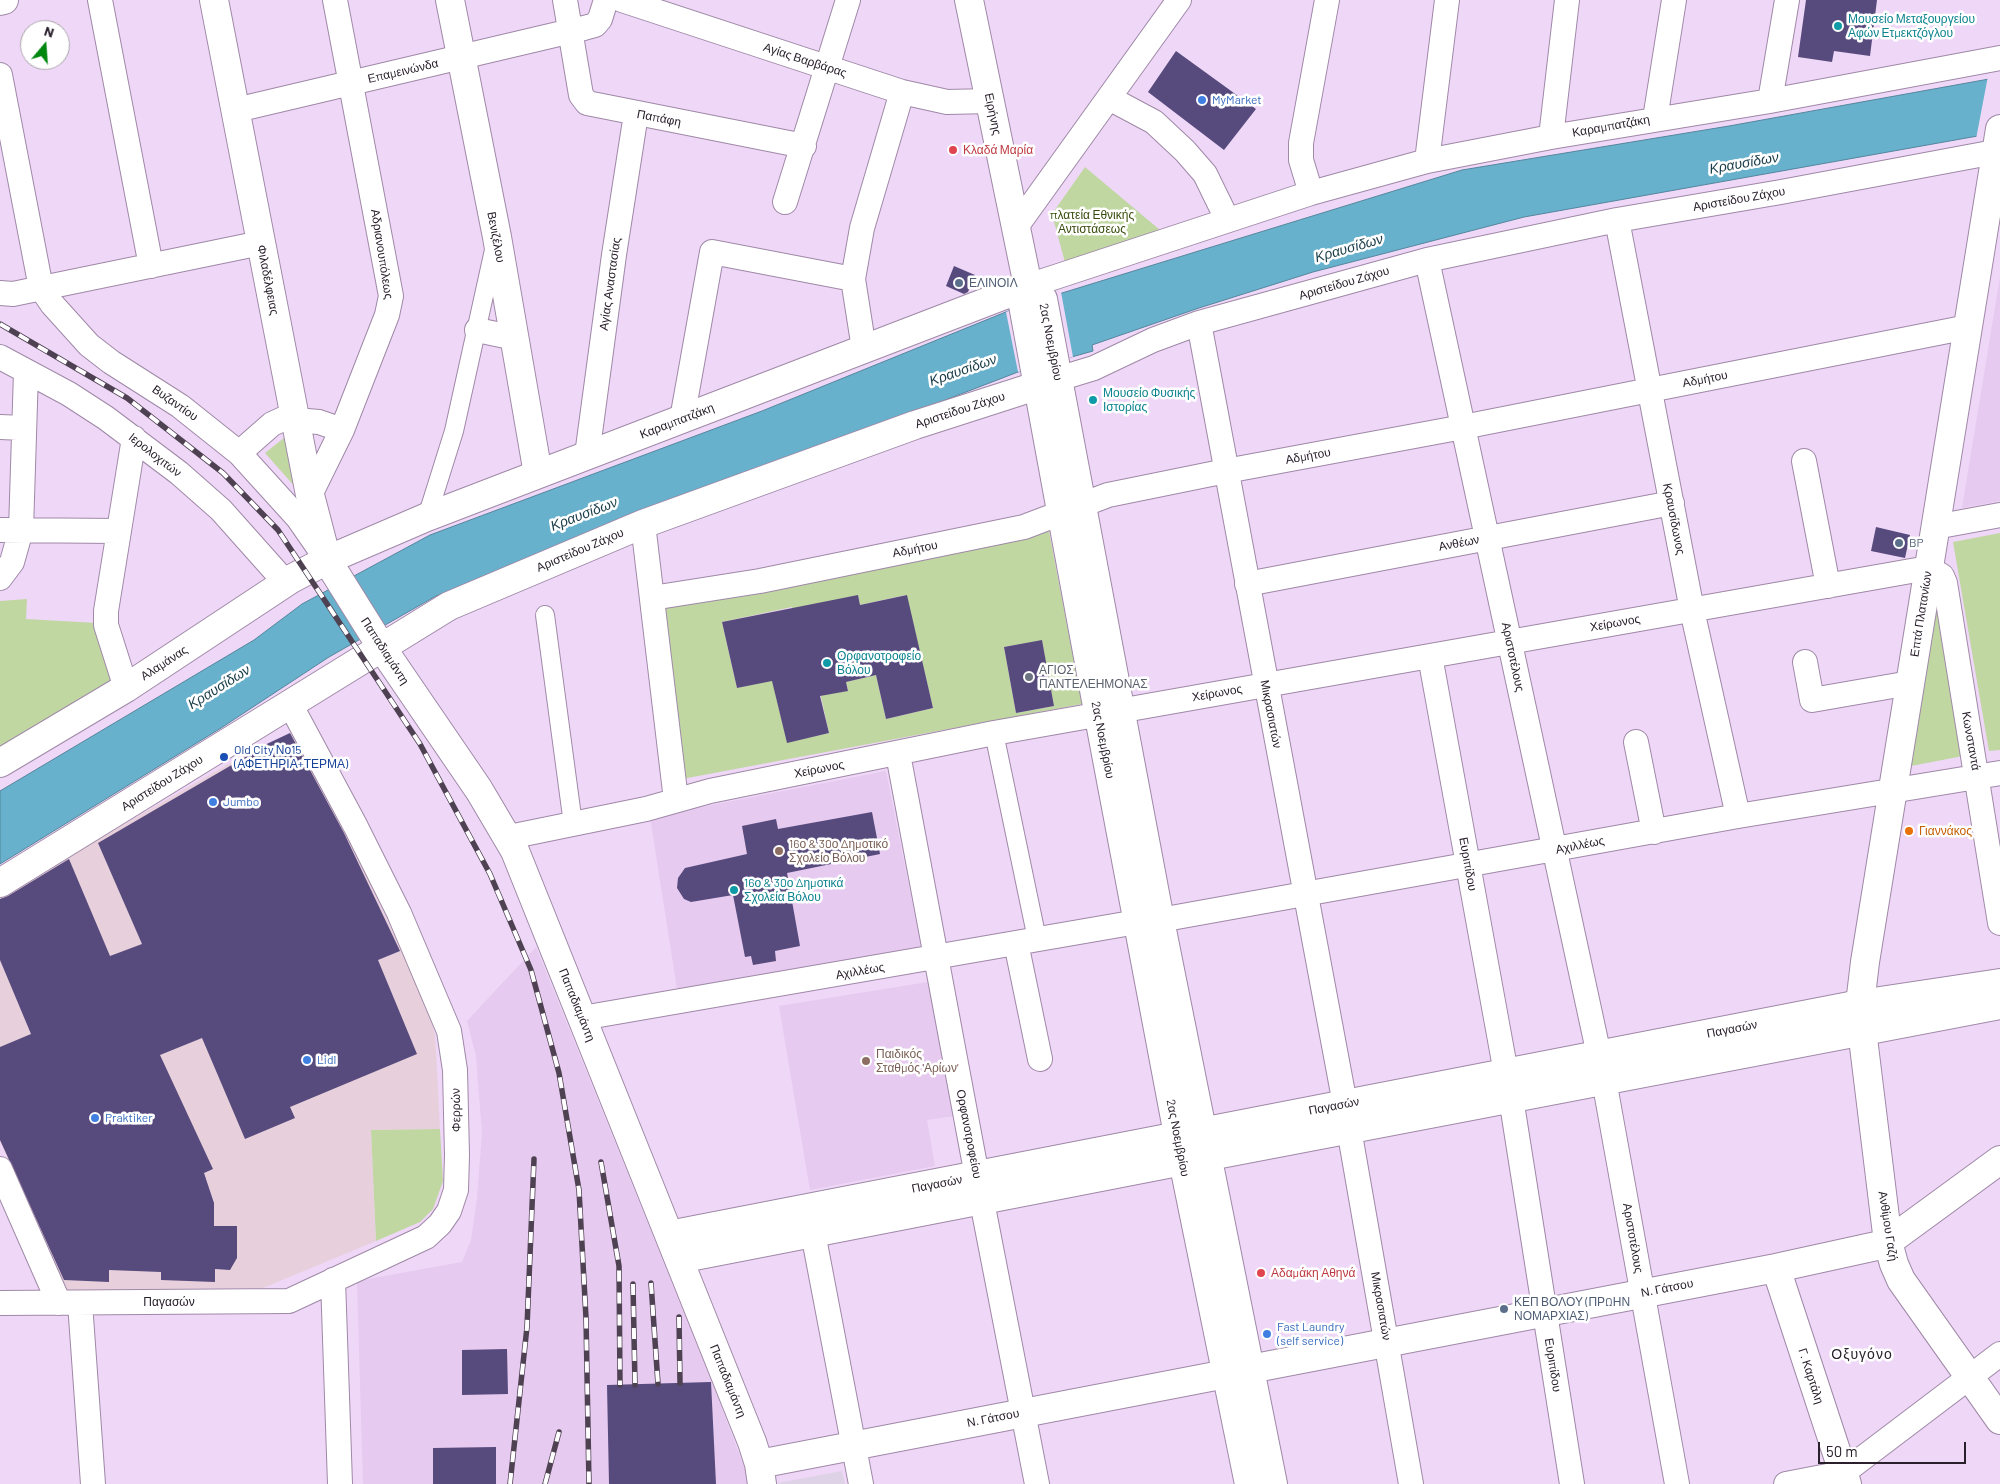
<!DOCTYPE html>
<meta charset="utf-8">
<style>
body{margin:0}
#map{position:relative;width:2000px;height:1484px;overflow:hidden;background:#efd7f7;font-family:Barlow,sans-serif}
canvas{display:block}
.north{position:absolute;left:20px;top:20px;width:50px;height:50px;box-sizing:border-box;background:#fff;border:1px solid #a9a6ab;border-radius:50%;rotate:18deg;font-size:14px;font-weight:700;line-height:20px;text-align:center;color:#29202c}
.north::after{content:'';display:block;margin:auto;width:18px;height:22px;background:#00870f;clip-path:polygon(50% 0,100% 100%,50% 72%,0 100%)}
.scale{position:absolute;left:1818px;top:1442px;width:148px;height:22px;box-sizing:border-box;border:2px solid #29202c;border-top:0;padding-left:6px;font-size:15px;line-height:18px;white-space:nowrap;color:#29202c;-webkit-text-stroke:4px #fff;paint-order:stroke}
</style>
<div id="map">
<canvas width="2000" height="1484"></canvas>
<div class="north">N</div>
<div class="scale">50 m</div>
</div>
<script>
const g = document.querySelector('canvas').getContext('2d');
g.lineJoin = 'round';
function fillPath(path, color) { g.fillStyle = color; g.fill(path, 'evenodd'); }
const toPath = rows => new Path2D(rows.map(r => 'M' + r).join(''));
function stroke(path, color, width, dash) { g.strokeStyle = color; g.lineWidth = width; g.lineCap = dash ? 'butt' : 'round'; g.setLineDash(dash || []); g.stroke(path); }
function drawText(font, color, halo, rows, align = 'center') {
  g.font = font + ' Barlow,sans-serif'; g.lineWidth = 5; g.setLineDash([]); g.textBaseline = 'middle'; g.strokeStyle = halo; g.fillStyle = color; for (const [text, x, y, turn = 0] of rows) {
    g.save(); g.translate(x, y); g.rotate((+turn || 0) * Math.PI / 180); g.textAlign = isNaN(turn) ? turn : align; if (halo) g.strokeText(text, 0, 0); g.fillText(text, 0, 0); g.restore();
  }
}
fillPath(toPath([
 [292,732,339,819,423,995,435,1034,440,1129,371,1130,376,1241,263,1288,64,1290,0,1141,0,896,237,759]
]), '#e7d0db');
fillPath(toPath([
 [842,1471,845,1484,778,1484,778,1483]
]), '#ded2e6');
fillPath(toPath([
 [2000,277,2000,501,1962,508],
 [886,771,922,952,678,995,650,817],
 [536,947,712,1382,746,1472,747,1484,363,1484,357,1281,462,1262,471,1240,477,1199,482,1133,476,1056,467,1021],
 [928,982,955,1116,927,1120,935,1166,810,1190,779,1006]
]), '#e6caef');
fillPath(toPath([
 [1085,167,1166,235,1067,270,1052,214],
 [289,434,296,488,265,453],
 [1049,531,1082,704,682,779,663,601,753,589],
 [906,595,933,708,886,719,876,675,846,682,848,690,819,688,829,733,787,742,775,693,783,678,737,688,722,622,792,607,797,628,858,596,860,605],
 [1042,641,1054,706,1016,713,1004,647],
 [2000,533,2000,750,1989,751,1953,542],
 [27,599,26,619,97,623,115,682,0,751,0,601],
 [1940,604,1963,756,1911,766,1934,606],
 [440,1129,443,1181,433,1209,420,1222,376,1241,371,1130]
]), '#c0d7a2');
const water = toPath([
 [1989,79,2000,132,1524,217,1313,272,1199,308,1092,345,1093,351,1018,372,436,596,329,657,221,728,0,864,0,791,254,640,302,604,430,535,762,411,1023,305,1462,170,1729,126,1989,79]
]);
fillPath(water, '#67b1cc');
stroke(water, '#54869c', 1);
fillPath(toPath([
 [2000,73,2000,135,1976,139,1988,76],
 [1061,292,1073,357,1018,372,1006,312]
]), '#efd7f7');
fillPath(toPath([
 [1806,0,1877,0,1870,56,1834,51,1832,62,1798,57],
 [1176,51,1256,109,1224,150,1148,92],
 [954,266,975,275,968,292,964,294,946,286],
 [1876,527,1910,535,1905,558,1871,551],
 [858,595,860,605,907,595,933,708,886,719,876,675,846,682,848,691,820,696,829,733,787,743,772,681,737,688,722,622],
 [1042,640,1054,706,1016,713,1004,647],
 [290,733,344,833,400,951,378,960,417,1054,290,1107,295,1118,245,1139,202,1038,160,1055,213,1169,204,1173,214,1203,214,1226,237,1226,237,1258,230,1270,215,1269,215,1282,161,1280,161,1272,109,1270,109,1282,64,1280,0,1140,0,1047,31,1034,0,960,0,899,8,896,69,859,110,956,142,944,98,843,254,752,254,750],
 [872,812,880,854,787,873,800,946,775,951,776,961,753,965,751,956,745,957,733,895,691,902,684,899,677,888,678,878,685,868,747,854,742,826,776,819,778,829],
 [507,1349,508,1394,462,1395,462,1350],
 [711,1382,716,1484,609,1484,607,1385],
 [496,1447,496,1484,433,1484,433,1448]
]), '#574a7d');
const pedestrian = toPath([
 [427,517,454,431,494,250],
 [545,615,573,824],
 [994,733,1037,939]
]);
const minor = toPath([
 [100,0,151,266],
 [565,0,581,95,587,103,804,146],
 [622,0,902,92,947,102,990,101],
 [0,75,41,288,52,304,89,345,111,362,180,406,239,453,298,518,323,554],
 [1109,98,1154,122,1185,151,1205,174,1227,219],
 [1770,101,1787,0],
 [236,110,584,28,595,25,600,19,606,0],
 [1655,119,1674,0],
 [1551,137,1567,0],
 [1427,161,1447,0],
 [1311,193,1301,160,1301,143,1327,0],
 [785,202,848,0],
 [1617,220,1692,610,1738,816],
 [1016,227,1179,0],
 [1427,260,1599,1055],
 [1028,286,1311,193,1427,161,1551,137,1770,101,2000,58],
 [0,293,13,294,261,243],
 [1199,323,1345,1104],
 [477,330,515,338],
 [864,349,853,279,862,228,902,92],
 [0,357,69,394,106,418,179,473,221,510,286,583],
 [1058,379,1094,368,1153,340,1199,323,1427,260,1617,220,1781,192,2000,151],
 [682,419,712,252,853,279],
 [0,427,24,428],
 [239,453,272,424,283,419,319,422,342,430],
 [587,455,614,255,636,114],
 [1804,461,1828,586],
 [310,495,342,430,387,315,391,296,335,0],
 [643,524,676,800],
 [1935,527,2000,515],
 [0,530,119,531],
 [0,578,12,562,21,530,26,372],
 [1247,584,1672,503],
 [652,598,760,581,1024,527,1108,495,1226,471,1463,427,1968,327],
 [1430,656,1506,1073],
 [1805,662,1812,700,1910,683],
 [126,688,106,625,106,611,134,438],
 [1636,742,1654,832],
 [898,754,977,1176,1037,1484],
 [509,837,646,809,710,791,994,733,1928,568,1942,576,1945,583,2000,923],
 [1160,920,1738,816,2000,773],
 [1016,943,1040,1059],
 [582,1018,1137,922],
 [1604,1080,1677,1484],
 [1511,1098,1572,1484],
 [1349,1129,1411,1484],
 [0,1169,59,1303],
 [813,1233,861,1484],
 [333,1280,340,1484],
 [0,1303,289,1301,426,1237,440,1224,449,1211,456,1190,457,1155,455,1070,449,1031,399,913,356,827,290,704],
 [80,1303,93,1484],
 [1786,1484,1843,1473,2000,1354]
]);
const tertiary = toPath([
 [214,0,310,495,327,560,382,648,479,790,515,851,752,1442,759,1464,762,1484],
 [450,0,497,237,538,474],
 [0,1,4,0],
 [2000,129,1865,962,1860,1004,1862,1030,1888,1242,1894,1264,1901,1280,2000,1420],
 [0,763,126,688,291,579,327,560,427,517,1028,286],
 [0,883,449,606,643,524,915,425,1058,379],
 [669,1235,1178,1136],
 [679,1259,1183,1161],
 [1776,1268,1847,1484],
 [1250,1369,1776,1268,1881,1245,1888,1242,2000,1160],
 [759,1464,1226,1374]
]);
const secondary = toPath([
 [969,0,1028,286,1023,305,1102,733,1183,1161,1249,1484],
 [1028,286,1043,299,1160,920,1273,1484],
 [1186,1135,1860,1004,2000,983],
 [1189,1160,2000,1005]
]);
stroke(pedestrian, '#9f89a7', 20);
stroke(minor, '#9f89a7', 26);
stroke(tertiary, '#9f89a7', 30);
stroke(secondary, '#9f89a7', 30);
stroke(pedestrian, '#fff', 18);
stroke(minor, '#fff', 24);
stroke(tertiary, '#fff', 28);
stroke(secondary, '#fff', 28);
const rail = toPath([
 [0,324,127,398,223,473,278,530,420,744,490,874,531,970,559,1073,579,1190,586,1318,589,1484],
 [601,1162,619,1266,620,1385],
 [651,1283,658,1384],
 [633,1284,635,1385],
 [679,1317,680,1383],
 [510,1484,527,1327,534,1159],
 [545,1484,559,1432]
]);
stroke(rail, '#4e4252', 5.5);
stroke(rail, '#fff', 4, [11]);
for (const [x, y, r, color] of [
 [1838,26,5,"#0f9aa8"],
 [1202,100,5,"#3f7fe0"],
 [953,150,5,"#e0444e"],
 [959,283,5,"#5c6f8a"],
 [1093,400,5,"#0f9aa8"],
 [1899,543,5,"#5c6f8a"],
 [827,663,5,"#0f9aa8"],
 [1029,677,5,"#6b7280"],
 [224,757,5,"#1a4fb4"],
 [213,802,5,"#3f7fe0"],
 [1909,831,5,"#e8710a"],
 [779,851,5,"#8d6e63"],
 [734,890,5,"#0f9aa8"],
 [307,1060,5,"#3f7fe0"],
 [866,1061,5,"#8d6e63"],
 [95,1118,5,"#3f7fe0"],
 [1261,1273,5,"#e0444e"],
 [1504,1309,5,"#5c6f8a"],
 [1267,1334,5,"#3f7fe0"]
]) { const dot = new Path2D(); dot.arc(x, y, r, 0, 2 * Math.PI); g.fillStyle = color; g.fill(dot); stroke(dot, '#fff', 2); }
drawText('12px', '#0d838f', '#fff', [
 ["Μουσείο Μεταξουργείου",1848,19],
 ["Αφών Ετμεκτζόγλου",1848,33],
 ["Μουσείο Φυσικής",1103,393],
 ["Ιστορίας",1103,407],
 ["Ορφανοτροφείο",837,656],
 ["Βόλου",837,670],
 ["16ο & 30ο Δημοτικά",744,883],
 ["Σχολεία Βόλου",744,897]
], 'left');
drawText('12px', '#29202c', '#fff', [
 ["Αγίας Βαρβάρας",805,60,18],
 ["Επαμεινώνδα",403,71,-13],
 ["Ειρήνης",993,114,78],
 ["Παπάφη",659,118,11],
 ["Καραμπατζάκη",1611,126,-10],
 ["Αριστείδου Ζάχου",1739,199,-10],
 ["Βενιζέλου",496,237,79],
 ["Αδριανουπόλεως",382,254,81],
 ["Φιλαδέλφειας",268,280,79],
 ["Αριστείδου Ζάχου",1344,283,-16],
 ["Αγίας Αναστασίας",610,284,-82],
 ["2ας Νοεμβρίου",1051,342,79],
 ["Αδμήτου",1705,379,-11],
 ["Βυζαντίου",175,403,35],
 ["Αριστείδου Ζάχου",960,410,-18],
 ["Καραμπατζάκη",677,421,-21],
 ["Ιερολοχιτών",155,455,38],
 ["Αδμήτου",1308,456,-10],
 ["Κραυσίδωνος",1674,519,79],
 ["Ανθέων",1459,543,-11],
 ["Αδμήτου",915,549,-11],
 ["Αριστείδου Ζάχου",580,550,-23],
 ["Επτά Πλατανίων",1921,614,-81],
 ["Χείρωνος",1615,623,-10],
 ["Παπαδιαμάντη",385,651,57],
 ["Αριστοτέλους",1513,657,78],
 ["Αλαμάνας",164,663,-33],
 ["Χείρωνος",1217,693,-10],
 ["Μικρασιατών",1271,714,79],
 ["2ας Νοεμβρίου",1103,740,79],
 ["Κωνσταντά",1971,741,80],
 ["Χείρωνος",819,769,-11],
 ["Αριστείδου Ζάχου",162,783,-32],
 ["Αχιλλέως",1580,845,-11],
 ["Ευριπίδου",1468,864,80],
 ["Αχιλλέως",860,971,-10],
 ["Παπαδιαμάντη",577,1005,68],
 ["Παγασών",1732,1029,-11],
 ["Παγασών",1334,1106,-11],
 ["Φερρών",456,1110,-91],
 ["Ορφανοτροφείου",969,1134,79],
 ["2ας Νοεμβρίου",1178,1138,79],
 ["Παγασών",937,1184,-11],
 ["Ανθίμου Γαζή",1888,1226,81],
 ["Αριστοτέλους",1633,1238,80],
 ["Ν. Γάτσου",1667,1288,-11],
 ["Παγασών",169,1302],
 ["Μικρασιατών",1381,1306,80],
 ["Ευριπίδου",1553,1365,81],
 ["Γ. Καρτάλη",1811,1376,72],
 ["Παπαδιαμάντη",728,1381,68],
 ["Ν. Γάτσου",993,1418,-11]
]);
drawText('12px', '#366cbe', '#fff', [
 ["MyMarket",1212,100],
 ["Jumbo",223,802],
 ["Lidl",317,1060],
 ["Praktiker",105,1118],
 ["Fast Laundry",1277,1327],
 ["(self service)",1277,1341]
], 'left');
drawText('12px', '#be3a42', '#fff', [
 ["Κλαδά Μαρία",963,150],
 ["Αδαμάκη Αθηνά",1271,1273]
], 'left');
drawText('12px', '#374c0c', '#fff', [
 ["πλατεία Εθνικής",1092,215],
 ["Αντιστάσεως",1092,229]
]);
drawText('12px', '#4e5e75', '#fff', [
 ["ΕΛΙΝΟΙΛ",969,283],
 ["BP",1909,543],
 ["ΚΕΠ ΒΟΛΟΥ (ΠΡΩΗΝ",1514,1302],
 ["ΝΟΜΑΡΧΙΑΣ)",1514,1316]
], 'left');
drawText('12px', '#5b616d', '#fff', [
 ["ΑΓΙΟΣ",1039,670],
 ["ΠΑΝΤΕΛΕΗΜΟΝΑΣ",1039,684]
], 'left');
drawText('12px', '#164399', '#fff', [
 ["Old City Νο15",234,750],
 ["(ΑΦΕΤΗΡΙΑ+ΤΕΡΜΑ)",234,764]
], 'left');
drawText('12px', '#c56008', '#fff', [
 ["Γιαννάκος",1919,831]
], 'left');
drawText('12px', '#785e54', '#fff', [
 ["16ο & 30ο Δημοτικό",789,844],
 ["Σχολείο Βόλου",789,858],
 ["Παιδικός",876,1054],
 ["Σταθμός 'Αρίων'",876,1068]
], 'left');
drawText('italic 14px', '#1a3d49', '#fff', [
 ["Κραυσίδων",1744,163,-10],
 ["Κραυσίδων",1349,248,-16],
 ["Κραυσίδων",963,370,-19],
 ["Κραυσίδων",584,514,-21],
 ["Κραυσίδων",219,687,-32]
]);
g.letterSpacing = '1px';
drawText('14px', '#29202c', '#fff', [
 ["Οξυγόνο",1862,1354]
]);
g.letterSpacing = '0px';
</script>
